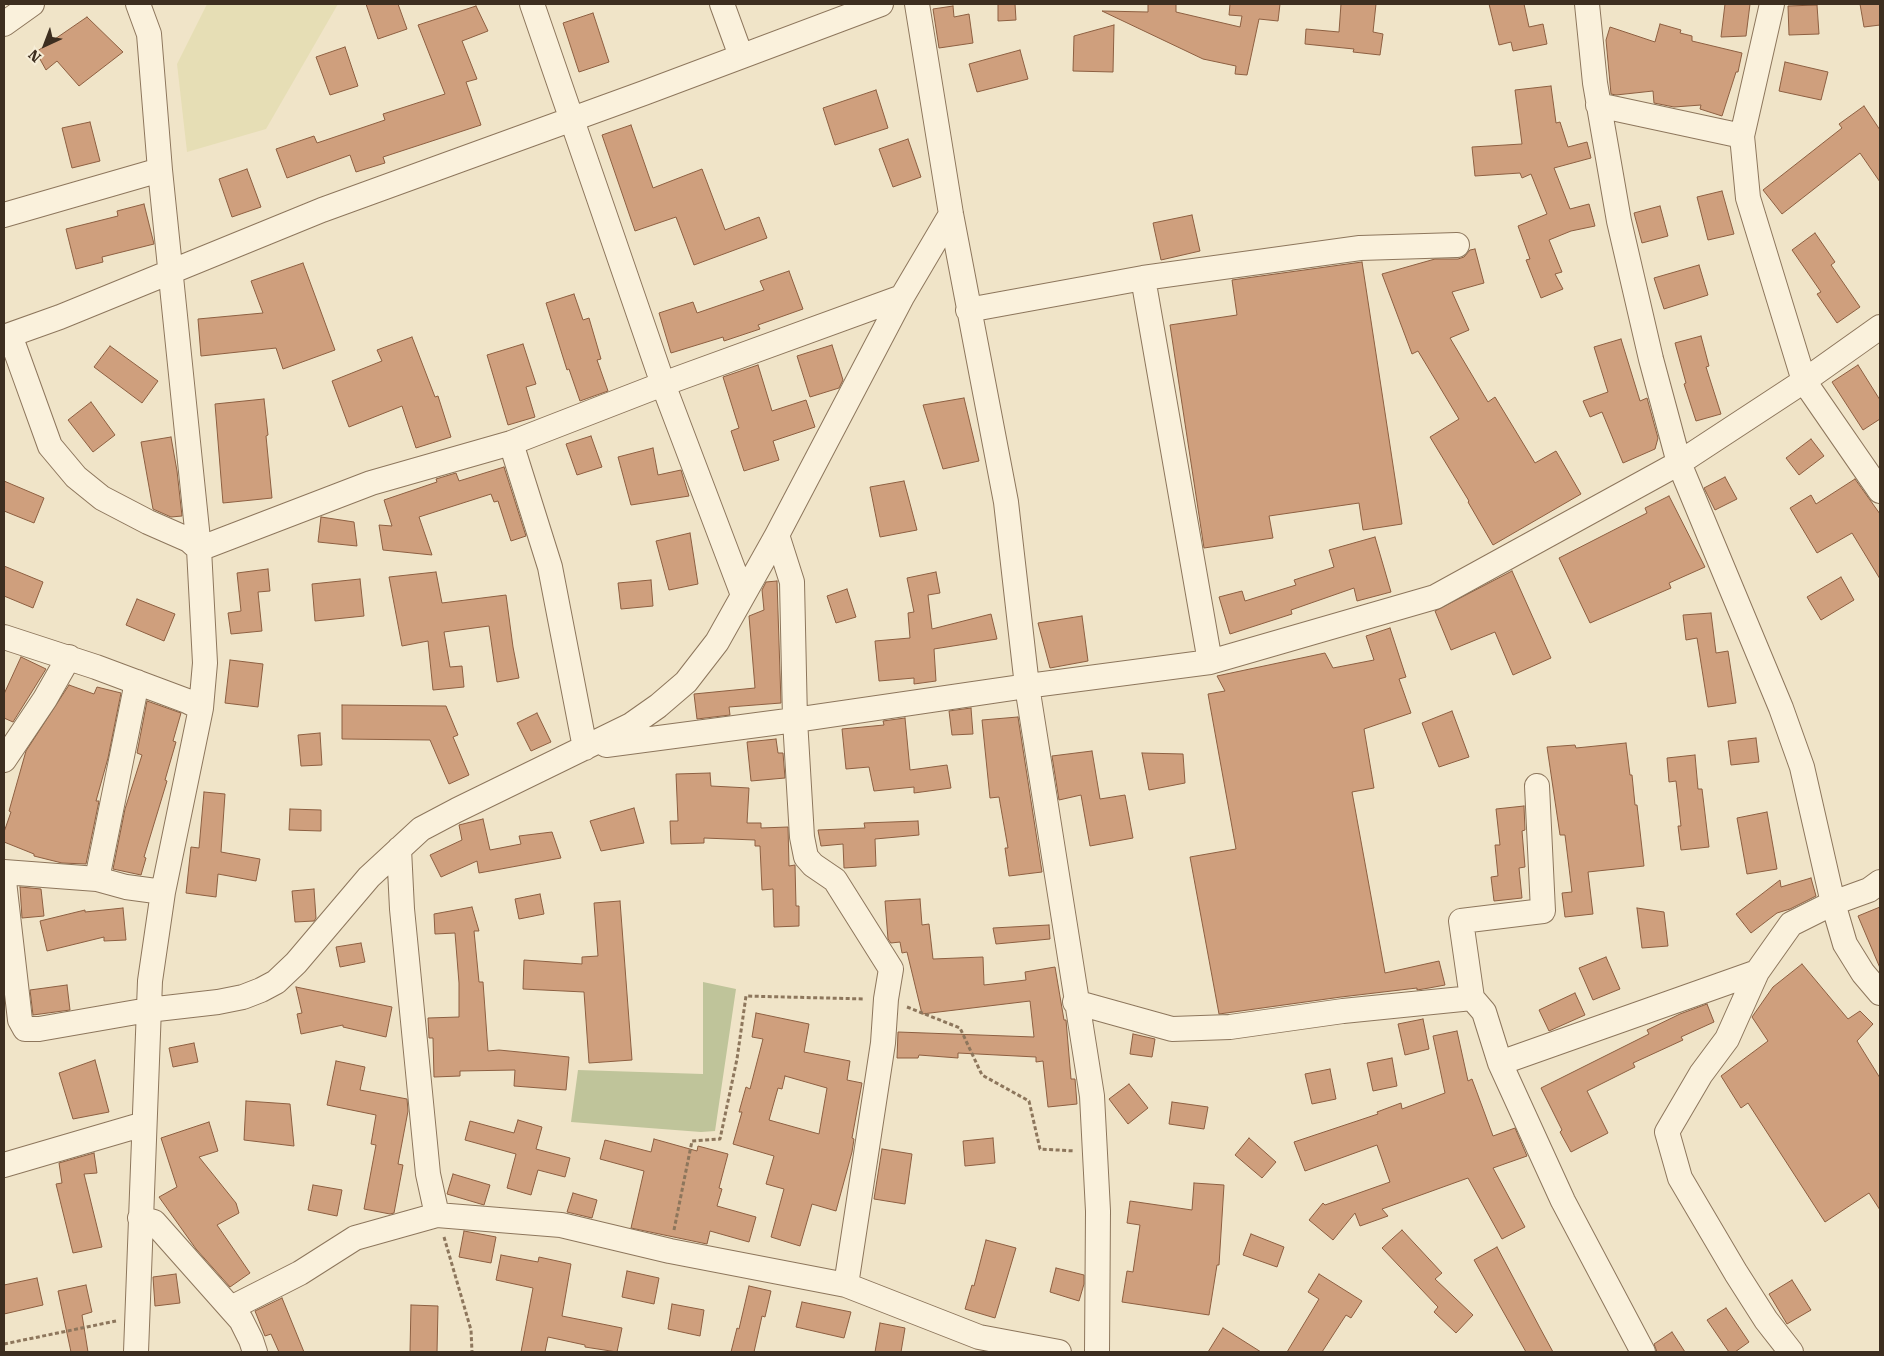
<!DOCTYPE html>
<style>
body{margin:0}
#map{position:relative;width:1884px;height:1356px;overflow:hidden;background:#f0e4c8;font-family:"Roboto Serif",serif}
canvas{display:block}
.frame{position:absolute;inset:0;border:5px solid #3d2e20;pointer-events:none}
.north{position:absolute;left:20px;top:20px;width:50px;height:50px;-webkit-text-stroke:4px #f7eed8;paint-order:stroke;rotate:223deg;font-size:14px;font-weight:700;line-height:20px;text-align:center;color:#3d2e20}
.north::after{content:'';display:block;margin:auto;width:18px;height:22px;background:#3d2e20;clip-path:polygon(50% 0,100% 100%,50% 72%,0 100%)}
</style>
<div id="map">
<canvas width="1884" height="1356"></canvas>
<div class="frame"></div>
<div class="north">N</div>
</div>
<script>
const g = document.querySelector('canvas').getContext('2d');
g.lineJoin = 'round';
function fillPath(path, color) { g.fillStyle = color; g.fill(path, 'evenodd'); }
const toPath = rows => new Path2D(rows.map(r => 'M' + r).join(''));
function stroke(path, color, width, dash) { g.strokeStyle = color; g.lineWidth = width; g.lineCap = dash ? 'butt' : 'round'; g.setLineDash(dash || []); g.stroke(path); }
fillPath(toPath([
 [207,4,338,4,266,129,187,152,177,64]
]), '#e6deb5');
fillPath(toPath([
 [703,982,736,989,715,1131,701,1132,571,1122,578,1070,703,1074]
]), '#bfc49a');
const building = toPath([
 [366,4,398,4,407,29,378,39,366,4],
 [998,4,1015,4,1016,20,998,21,998,4],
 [1148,4,1176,4,1176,12,1240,27,1242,16,1229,15,1230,4,1280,4,1278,21,1259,19,1247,75,1235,74,1236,66,1203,59,1102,11,1148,12,1148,4],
 [1341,4,1376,4,1373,32,1383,34,1380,55,1353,52,1354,49,1305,44,1306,29,1339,32,1341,4],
 [1489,4,1524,4,1529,27,1543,24,1547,44,1513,51,1511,42,1499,45,1489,4],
 [1725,4,1750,4,1746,36,1721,37,1725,4],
 [1860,4,1880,4,1880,25,1864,27,1860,4],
 [1817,5,1819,34,1789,35,1788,6,1817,5],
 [476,6,488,31,462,41,477,79,466,82,481,125,383,157,385,163,356,172,350,155,287,178,276,149,314,136,317,143,385,120,383,114,445,94,418,25,476,6],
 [953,6,954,17,969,14,973,43,939,48,933,9,953,6],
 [593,13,609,62,579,72,563,23,593,13],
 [87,17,123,52,79,86,57,61,46,70,36,52,87,17],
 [1660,24,1681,30,1680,33,1692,36,1692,41,1742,53,1738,72,1736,72,1722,116,1700,109,1701,105,1674,107,1654,103,1653,91,1616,95,1611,94,1606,40,1610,27,1655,42,1660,24],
 [1114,25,1113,72,1073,71,1074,36,1114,25],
 [345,47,358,86,330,95,316,57,345,47],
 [1020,50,1028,79,977,92,969,64,1020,50],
 [1785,62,1828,72,1821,100,1779,91,1785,62],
 [1551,86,1556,123,1560,122,1568,147,1587,142,1591,158,1554,168,1570,209,1589,204,1595,226,1571,231,1549,240,1562,272,1555,274,1563,289,1541,298,1526,260,1530,259,1518,226,1547,214,1531,174,1522,178,1520,173,1475,176,1472,147,1522,144,1515,90,1551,86],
 [876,90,888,128,835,145,823,108,876,90],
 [1864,106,1880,130,1880,182,1860,153,1782,214,1763,190,1842,128,1839,124,1864,106],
 [90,122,100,161,72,168,62,128,90,122],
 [631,125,653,188,702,169,725,230,759,217,767,238,694,265,676,217,635,231,602,135,631,125],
 [908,139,921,177,893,187,879,149,908,139],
 [247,169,261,207,232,217,219,179,247,169],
 [1722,191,1734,234,1708,240,1697,197,1722,191],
 [144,204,154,244,102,257,103,262,76,269,66,229,118,216,117,211,144,204],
 [1660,206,1668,236,1642,243,1634,213,1660,206],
 [1192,215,1200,251,1161,260,1153,223,1192,215],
 [1815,233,1835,262,1831,265,1860,307,1837,323,1817,294,1821,292,1792,250,1815,233],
 [1475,249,1484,283,1452,292,1469,330,1450,338,1488,402,1495,397,1535,463,1556,451,1581,494,1493,545,1468,502,1469,501,1430,437,1459,419,1418,351,1412,354,1382,274,1435,259,1458,259,1464,257,1470,250,1475,249],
 [1362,262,1402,524,1363,530,1359,503,1269,516,1273,538,1204,548,1170,325,1237,315,1232,280,1362,262],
 [303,263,335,350,283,369,276,348,201,356,198,319,263,313,251,281,303,263],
 [1699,265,1708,295,1664,309,1654,278,1699,265],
 [789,271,803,309,758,325,760,329,724,341,723,337,671,353,659,313,693,302,697,313,764,290,760,281,789,271],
 [574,294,583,320,589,318,601,359,597,360,608,391,580,401,569,369,567,370,546,303,574,294],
 [1701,336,1709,366,1706,367,1721,414,1696,421,1684,384,1686,383,1675,343,1701,336],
 [412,337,435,397,438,396,451,437,416,448,402,406,349,427,332,381,382,361,377,350,412,337],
 [1621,339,1640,401,1647,398,1658,438,1655,449,1623,463,1602,412,1590,417,1583,401,1608,392,1594,347,1621,339],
 [523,344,536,384,526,387,535,417,508,425,487,355,523,344],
 [832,345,843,380,839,388,810,397,797,356,832,345],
 [110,346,158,381,142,403,94,367,110,346],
 [758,365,772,411,806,400,815,427,773,441,779,460,744,471,731,431,739,428,723,377,758,365],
 [1858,365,1880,400,1880,419,1863,430,1832,382,1858,365],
 [964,398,979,461,943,469,923,405,964,398],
 [264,399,268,435,266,436,272,498,223,503,215,404,264,399],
 [91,402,115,435,93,452,68,420,91,402],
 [591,436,602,467,577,475,566,444,591,436],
 [171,437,177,471,182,516,171,517,153,509,141,442,171,437],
 [1811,439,1824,456,1799,475,1786,458,1811,439],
 [653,448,658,475,681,470,689,496,631,505,618,457,653,448],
 [504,467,526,536,511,541,498,501,494,502,491,494,419,517,432,555,383,550,379,525,392,526,384,500,437,482,436,479,456,473,459,481,504,467],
 [1725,477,1737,499,1715,510,1704,488,1725,477],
 [1855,479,1880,514,1880,579,1852,533,1817,553,1790,508,1811,495,1816,504,1855,479],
 [4,481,44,498,34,523,4,511,4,481],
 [904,481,917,530,880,537,870,487,904,481],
 [1669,496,1705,567,1669,583,1671,588,1590,623,1559,558,1647,513,1645,508,1669,496],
 [321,517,354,522,357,546,318,542,321,517],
 [690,533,698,584,669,590,656,541,690,533],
 [1375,537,1391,592,1357,601,1354,588,1291,610,1292,614,1230,634,1219,597,1242,591,1245,601,1296,585,1294,580,1334,567,1329,550,1375,537],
 [4,566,43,582,33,608,4,596,4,566],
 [268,569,270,591,258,592,262,631,231,634,228,613,241,611,237,573,268,569],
 [1512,571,1551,658,1513,675,1495,632,1451,650,1435,611,1512,571],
 [436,572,442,603,506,595,513,647,519,678,497,682,489,626,444,632,450,667,462,666,464,687,433,690,428,641,402,646,389,577,436,572],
 [936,572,940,593,928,595,932,629,991,614,997,639,934,649,936,681,914,684,914,678,879,681,875,641,910,638,908,613,914,612,907,578,936,572],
 [1841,577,1854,600,1821,620,1807,597,1841,577],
 [360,579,364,616,315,621,312,584,360,579],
 [651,580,653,606,621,609,618,583,651,580],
 [777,581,781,703,729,707,730,715,697,719,694,694,755,688,749,616,764,610,762,590,766,582,777,581],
 [847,589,856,617,836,623,827,596,847,589],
 [137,599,175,614,164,641,126,625,137,599],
 [1711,613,1716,653,1728,651,1736,703,1708,707,1697,638,1686,640,1683,615,1711,613],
 [1082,616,1088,661,1050,668,1038,623,1082,616],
 [1390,628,1406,677,1399,679,1411,713,1364,729,1374,788,1352,792,1385,973,1439,961,1445,985,1429,988,1417,990,1417,988,1341,997,1219,1014,1190,857,1236,849,1208,694,1225,691,1217,676,1325,653,1333,668,1374,660,1366,636,1390,628],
 [21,657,46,669,13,722,4,718,4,694,21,657],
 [230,660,263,664,258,707,225,703,230,660],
 [69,685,94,694,97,687,121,693,108,758,96,801,99,801,86,864,62,863,34,856,34,854,4,842,4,832,11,812,9,811,26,751,69,685],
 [147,701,181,713,173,741,176,742,165,780,167,781,144,857,146,858,141,875,113,869,125,809,142,755,137,753,147,701],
 [342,705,446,706,458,735,453,737,469,775,449,784,430,740,342,739,342,705],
 [971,708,973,734,952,735,949,711,971,708],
 [1452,711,1469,757,1439,767,1422,723,1452,711],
 [537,713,551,742,531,751,517,723,537,713],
 [1018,717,1042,872,1009,876,1005,848,1008,848,999,797,990,798,982,720,1018,717],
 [905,718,910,770,947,765,951,788,914,793,914,787,874,791,869,767,846,769,842,729,884,725,883,721,905,718],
 [320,733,322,765,301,766,298,735,320,733],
 [1756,738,1759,762,1731,765,1728,741,1756,738],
 [776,739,778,753,783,753,785,778,751,781,747,742,776,739],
 [1626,743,1630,775,1632,775,1635,805,1637,805,1644,866,1588,872,1593,914,1565,917,1562,893,1572,892,1565,835,1560,835,1547,747,1575,745,1576,748,1626,743],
 [1092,751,1100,799,1125,795,1133,838,1090,846,1081,795,1059,800,1052,756,1092,751],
 [1142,753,1183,754,1185,783,1149,790,1142,753],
 [1695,755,1698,789,1702,789,1709,847,1681,850,1678,826,1681,826,1676,781,1669,782,1667,758,1695,755],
 [710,773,711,786,749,788,747,823,761,823,761,828,788,827,789,866,795,865,796,906,799,906,799,926,774,927,773,889,762,890,760,846,755,846,755,840,704,838,704,843,671,844,670,821,678,821,676,774,710,773],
 [204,792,225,794,221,852,260,859,256,881,218,874,216,897,186,893,191,847,199,848,204,792],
 [1524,806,1525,830,1522,831,1525,867,1519,868,1522,898,1494,901,1491,877,1498,876,1495,845,1500,845,1496,809,1524,806],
 [634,808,644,843,601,851,590,821,634,808],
 [290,809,321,810,321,831,289,830,290,809],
 [1767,812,1777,869,1747,874,1737,818,1767,812],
 [483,819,490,850,521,844,519,836,552,832,561,858,479,873,477,861,441,877,430,855,462,840,459,825,483,819],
 [918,821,919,835,875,839,876,866,844,868,843,844,821,846,818,830,865,828,864,823,918,821],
 [1811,878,1816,896,1790,909,1777,913,1751,933,1736,914,1780,880,1781,887,1811,878],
 [20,887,41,889,44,916,22,918,20,887],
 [314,889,316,918,314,921,295,922,292,891,314,889],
 [540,894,544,914,519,919,515,899,540,894],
 [920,899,922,925,929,924,933,959,983,957,984,985,1026,980,1025,972,1055,967,1064,1020,1066,1020,1071,1079,1075,1079,1077,1104,1048,1107,1043,1061,1036,1062,1036,1057,958,1053,958,1058,919,1055,918,1058,897,1058,898,1032,1034,1037,1030,1001,922,1014,907,952,902,953,900,942,891,943,888,939,885,901,920,899],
 [620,901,632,1060,589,1063,584,992,523,989,524,960,582,964,582,957,598,956,594,903,620,901],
 [472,907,479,931,474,931,479,982,483,982,488,1051,499,1050,569,1057,566,1090,514,1086,515,1070,460,1071,460,1076,434,1077,433,1038,429,1038,428,1018,459,1017,459,983,455,933,435,934,434,914,472,907],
 [1880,907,1880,968,1858,916,1880,907],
 [123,908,126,940,104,941,104,937,47,951,40,921,85,910,85,912,123,908],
 [1637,908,1664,912,1668,946,1642,948,1637,908],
 [1049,925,1050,939,996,944,993,928,1049,925],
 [361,943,365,962,340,967,336,947,361,943],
 [1606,957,1620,989,1593,1000,1579,968,1606,957],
 [1802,964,1848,1019,1860,1011,1873,1024,1857,1041,1880,1078,1880,1210,1869,1193,1825,1222,1748,1103,1741,1108,1721,1076,1768,1041,1752,1017,1773,987,1802,964],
 [67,985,70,1010,33,1015,30,990,67,985],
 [296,987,392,1007,386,1037,343,1027,343,1025,301,1034,297,1014,302,1013,296,987],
 [1575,993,1585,1015,1549,1031,1539,1010,1575,993],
 [1707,1004,1714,1022,1681,1037,1683,1040,1633,1063,1635,1067,1587,1091,1608,1133,1571,1152,1560,1132,1562,1130,1541,1088,1649,1034,1647,1030,1680,1014,1707,1004],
 [756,1013,809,1024,804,1052,850,1061,847,1080,862,1083,852,1138,854,1139,852,1152,836,1211,812,1204,800,1246,771,1237,784,1189,766,1184,774,1156,733,1144,742,1112,739,1112,746,1087,750,1089,763,1039,752,1037,756,1013],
 [785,1076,827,1088,819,1134,769,1120,778,1088,782,1089,785,1076],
 [1423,1019,1429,1049,1405,1055,1398,1024,1423,1019],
 [1457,1031,1468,1081,1472,1079,1493,1136,1515,1128,1527,1156,1493,1168,1525,1227,1502,1239,1468,1178,1382,1209,1388,1216,1360,1226,1355,1213,1333,1240,1309,1220,1323,1203,1325,1205,1390,1182,1377,1145,1305,1171,1294,1142,1378,1114,1377,1112,1401,1103,1402,1109,1445,1093,1433,1036,1457,1031],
 [1133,1034,1155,1039,1152,1057,1130,1054,1133,1034],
 [194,1043,198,1062,173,1067,169,1048,194,1043],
 [1392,1058,1397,1086,1373,1091,1367,1063,1392,1058],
 [95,1060,109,1112,73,1119,59,1073,95,1060],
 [336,1061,365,1067,360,1090,407,1099,408,1111,398,1164,403,1165,394,1213,390,1214,364,1209,376,1145,371,1144,376,1115,327,1105,336,1061],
 [1330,1069,1336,1099,1312,1104,1305,1074,1330,1069],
 [1129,1084,1148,1108,1128,1124,1109,1099,1129,1084],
 [246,1101,290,1104,294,1146,244,1140,246,1101],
 [1172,1102,1208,1107,1204,1129,1169,1124,1172,1102],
 [518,1120,542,1127,536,1149,570,1158,565,1177,538,1170,531,1195,507,1188,516,1154,465,1140,470,1121,514,1133,518,1120],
 [209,1122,218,1151,199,1157,236,1203,239,1213,217,1225,250,1273,230,1287,196,1249,159,1197,177,1187,161,1138,209,1122],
 [993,1138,995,1163,965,1166,963,1141,993,1138],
 [1249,1138,1276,1162,1262,1178,1235,1155,1249,1138],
 [654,1139,697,1151,698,1146,728,1154,719,1188,722,1189,717,1206,756,1217,749,1242,710,1231,707,1244,631,1228,644,1171,600,1159,605,1140,651,1152,654,1139],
 [882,1149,912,1154,905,1204,874,1199,882,1149],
 [94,1153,97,1173,84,1174,102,1247,73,1253,56,1184,62,1183,59,1163,94,1153],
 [453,1174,490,1185,484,1205,447,1194,453,1174],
 [1194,1183,1224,1185,1219,1265,1217,1265,1209,1315,1122,1302,1127,1271,1133,1272,1140,1225,1127,1223,1130,1201,1192,1210,1194,1183],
 [313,1185,342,1190,337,1216,308,1210,313,1185],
 [573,1193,597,1200,592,1218,567,1212,573,1193],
 [1402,1230,1442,1273,1435,1279,1473,1315,1456,1333,1434,1312,1438,1307,1382,1248,1402,1230],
 [464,1231,496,1237,491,1263,459,1257,464,1231],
 [1251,1234,1284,1247,1277,1267,1243,1255,1251,1234],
 [986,1240,1016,1248,995,1318,965,1309,972,1285,974,1286,986,1240],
 [1497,1247,1540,1328,1553,1352,1526,1352,1474,1260,1497,1247],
 [501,1255,538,1262,539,1257,571,1264,562,1316,622,1328,617,1352,585,1347,585,1345,548,1337,545,1352,521,1352,533,1288,496,1280,501,1255],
 [1056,1268,1084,1275,1084,1284,1079,1301,1050,1292,1056,1268],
 [627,1271,659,1278,654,1304,622,1297,627,1271],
 [176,1274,180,1303,155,1306,153,1277,176,1274],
 [1319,1274,1362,1301,1351,1318,1346,1315,1322,1352,1287,1352,1319,1299,1308,1292,1319,1274],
 [37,1278,43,1305,4,1314,4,1285,37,1278],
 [1792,1280,1811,1310,1787,1324,1769,1294,1792,1280],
 [86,1285,92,1312,82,1315,88,1352,71,1352,58,1291,86,1285],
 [749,1286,771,1291,765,1317,762,1316,754,1352,731,1352,737,1328,739,1329,749,1286],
 [282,1298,304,1352,279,1352,271,1334,265,1336,255,1311,282,1298],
 [802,1302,851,1312,844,1338,796,1327,802,1302],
 [672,1304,704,1310,700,1336,668,1329,672,1304],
 [411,1305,438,1306,437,1352,410,1352,411,1305],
 [1726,1308,1749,1342,1735,1352,1729,1352,1707,1320,1726,1308],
 [880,1323,905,1328,901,1352,875,1352,880,1323],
 [1223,1328,1261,1352,1208,1352,1223,1328],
 [1672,1332,1685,1352,1657,1352,1654,1344,1672,1332]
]);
fillPath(building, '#cf9f7d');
stroke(building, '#8d5f41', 1);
const minor = toPath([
 [532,4,663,384,743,595],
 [722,4,741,56],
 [917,4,951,214,1006,502,1027,686,1092,1096,1098,1211,1097,1352],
 [1587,4,1595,83,1619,221,1651,359,1679,463,1781,708,1802,767,1833,903,1845,944,1863,973,1880,993],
 [1772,4,1742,136,1748,198,1804,381,1880,491],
 [4,24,32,4],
 [1598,105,1742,136],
 [4,215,160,170],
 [1143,278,1210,662],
 [968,310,1143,278,1360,248,1457,245],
 [10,335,50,446,76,477,102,498,148,522,189,540,199,549,371,483,511,443,663,384,902,297],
 [4,337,60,317,322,210,644,93,881,4],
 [511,443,550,567,585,748],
 [777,535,792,582,795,720,802,837,806,857,813,865,835,880,891,969,886,999,883,1043,846,1285],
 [4,637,96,667,187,701,201,708],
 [606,745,795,720,1027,686,1210,662,1435,597,1679,463,1804,381,1880,327],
 [4,760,45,699,69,657],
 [399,849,402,909,428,1174,437,1215],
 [4,872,97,879,126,887,163,892],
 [97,879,137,682],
 [4,881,20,1020,25,1029,39,1029,148,1010,218,1002,243,997,261,990,276,982,296,963,369,877,421,829,457,810,631,725,658,706,686,682,717,642,777,535,902,297,951,214],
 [1472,998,1461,921,1543,911,1537,786],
 [1075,1002,1172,1029,1230,1027,1343,1011,1472,998,1484,1012,1500,1063,1563,1201,1643,1352],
 [1500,1063,1757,972],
 [4,1165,144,1124],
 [140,1218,154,1222,241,1320,251,1340,255,1352],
 [231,1308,300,1273,355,1238,437,1215,561,1225,670,1251,846,1285,979,1337,1059,1352],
 [136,1352,150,981,163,892,201,708,205,663,199,549,160,170,149,34,138,4],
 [1791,1352,1766,1320,1736,1273,1680,1178,1667,1132,1701,1074,1727,1039,1757,972,1791,924,1833,903,1869,890,1880,882]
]);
stroke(minor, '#8d765c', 26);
stroke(toPath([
 [907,1007,960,1028,982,1075,1029,1101,1040,1149,1075,1151],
 [674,1230,692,1141,720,1139,737,1059,746,996,865,999],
 [444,1237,471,1330,472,1352],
 [4,1344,116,1321]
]), '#8d765c', 3, [4, 2.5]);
stroke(minor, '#faf1dc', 24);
</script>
